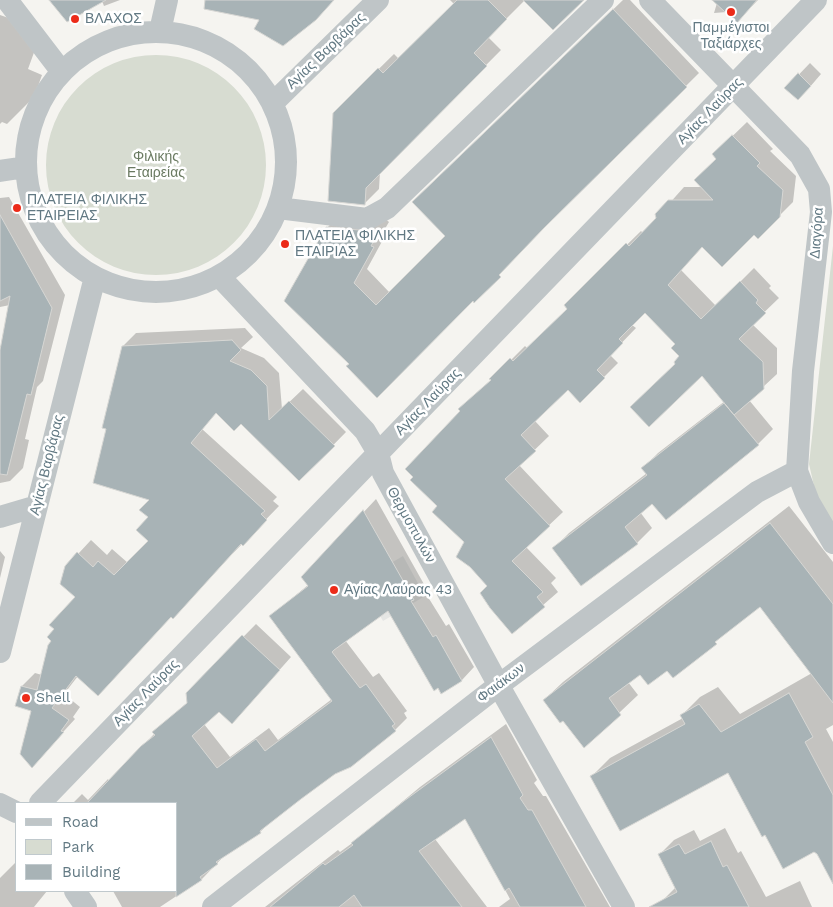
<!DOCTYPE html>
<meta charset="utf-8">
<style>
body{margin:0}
#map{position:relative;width:833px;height:907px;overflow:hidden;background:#f5f4f0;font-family:"Work Sans",sans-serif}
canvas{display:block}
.legend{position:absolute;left:15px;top:802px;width:162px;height:90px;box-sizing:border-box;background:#fff;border:1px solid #c0c9cd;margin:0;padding:6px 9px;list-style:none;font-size:15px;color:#627983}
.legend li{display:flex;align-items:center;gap:10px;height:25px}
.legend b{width:25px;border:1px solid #c0c9cd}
</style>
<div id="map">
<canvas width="833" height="907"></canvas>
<ul class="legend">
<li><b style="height:6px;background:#bfc5c7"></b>Road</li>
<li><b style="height:14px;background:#d7dcd1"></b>Park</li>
<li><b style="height:14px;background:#a8b3b6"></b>Building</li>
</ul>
</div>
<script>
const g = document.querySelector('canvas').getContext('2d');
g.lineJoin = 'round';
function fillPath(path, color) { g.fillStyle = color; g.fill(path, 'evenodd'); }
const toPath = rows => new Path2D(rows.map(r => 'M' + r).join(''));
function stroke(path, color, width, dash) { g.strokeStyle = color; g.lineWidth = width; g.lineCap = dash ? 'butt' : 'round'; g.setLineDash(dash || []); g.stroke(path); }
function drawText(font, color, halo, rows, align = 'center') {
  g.font = font + ' "Work Sans",sans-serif'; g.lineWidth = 5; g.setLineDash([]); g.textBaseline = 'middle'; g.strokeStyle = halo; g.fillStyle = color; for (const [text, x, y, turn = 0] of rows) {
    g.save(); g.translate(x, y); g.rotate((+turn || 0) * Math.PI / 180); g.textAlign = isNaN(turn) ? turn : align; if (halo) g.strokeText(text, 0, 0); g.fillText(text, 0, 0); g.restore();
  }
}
fillPath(toPath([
 [403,556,425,596,383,621,360,581]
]), '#e5e6e4');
fillPath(toPath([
 '46 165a110 110 0 1 1 220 0a110 110 0 1 1-220 0Z',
 [833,246,833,524,817,499,809,464]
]), '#d7dcd1');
fillPath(toPath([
 [51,0,120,0,104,6,102,1],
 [450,0,581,0,525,0,488,37,501,50,380,172,379,189,364,204,334,113,394,54,399,59,454,4],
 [623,0,630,0,699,73,555,216,474,301,473,299,350,364,327,228,340,214,384,218,389,222,383,232,386,234,367,269,390,293,447,236,427,189],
 [714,0,758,0,737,21,727,12,714,13,717,3],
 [0,15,26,24,40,36,28,69,42,75,34,97,7,124,2,122,0,124],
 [810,63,821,74,809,88,786,88],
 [747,122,773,149,770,151,796,176,793,202,758,237,754,234,703,246,681,270,716,306,754,268,771,286,769,288,779,298,752,324,777,348,777,374,749,400,773,429,758,444,653,502,640,512,652,528,637,543,554,548,569,533,647,473,643,468,658,453,725,401,703,374,677,363,681,356,677,344,645,311,632,325,636,328,610,355,618,363,580,401,568,389,535,421,549,436,519,465,563,512,526,547,556,578,551,583,558,592,512,632,466,542,439,506,492,379,525,346,528,349,568,308,590,281,641,231,643,233,684,187,702,187,718,159,714,154],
 [9,197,65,295,43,381,37,387,25,439,29,440,23,468,10,481,0,483,0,346,2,346,10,305,0,307,0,198],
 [245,328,253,337,241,348,264,358,279,373,282,409,303,389,346,432,299,480,241,422,217,412,202,429,277,497,273,501,279,506,172,616,78,676,64,694,80,707,73,717,75,719,32,766,32,710,17,705,22,686,35,673,42,675,77,597,66,567,91,540,107,555,112,549,128,563,150,541,151,499,108,429,123,346,136,333],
 [376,499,425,586,423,589,446,626,449,624,474,667,462,680,441,692,388,609,345,640,373,677,379,673,407,711,404,713,407,718,395,730,273,819,260,832,226,854,202,879,160,907,122,907,113,891,176,891,176,803,73,803,82,794,88,800,108,779,109,781,155,733,154,732,188,702,187,694,256,624,291,657,244,710,219,710,204,724,230,757,269,728,278,740,332,699,271,616,308,585,303,577],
 [789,506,833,562,833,725,826,729,833,742,833,881,818,853,729,771,592,776,610,758,683,718,682,715,700,697,718,687,740,714,812,673,760,605,673,676,667,669,641,673,628,682,638,695,584,746,564,719,544,700,563,682],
 [0,551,5,557,0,578],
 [506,724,537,780,534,783,543,796,546,796,610,907,499,907,510,899,466,817,435,839,487,907,265,907,338,850,340,852,355,841,420,787],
 [725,828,738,853,741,851,766,897,800,881,812,907,664,907,661,902,676,887,660,854,674,840,694,830,700,841],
 [16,862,16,891,47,891,34,907,0,907,0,878]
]), '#0003');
const building = toPath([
 [49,0,106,0,67,22,49,0],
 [205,0,334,0,316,20,283,46,254,29,259,20,204,9,205,0],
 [457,0,488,0,507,19,474,53,487,66,366,188,365,205,328,201,333,113,378,68,383,73,457,0],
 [523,0,584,0,553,30,523,0],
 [712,0,757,0,737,23,712,0],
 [613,9,687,87,544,228,499,275,501,277,474,303,473,301,377,398,346,366,349,364,284,301,326,227,370,231,377,235,371,246,374,247,354,283,376,305,445,236,412,202,613,9],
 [798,73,811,86,798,100,784,88,798,73],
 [732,135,760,163,757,166,783,190,780,217,758,239,754,235,722,267,702,247,668,285,701,319,740,281,758,300,756,303,766,313,739,339,763,362,764,389,734,415,702,376,649,427,630,407,675,364,674,362,679,356,671,348,675,344,645,313,619,339,623,343,597,370,605,378,580,403,568,390,521,435,536,451,505,479,550,526,512,561,543,592,537,597,545,607,512,634,490,608,480,593,487,586,470,567,456,557,464,542,432,512,437,506,410,480,413,477,405,469,460,411,458,409,491,380,489,379,510,358,513,361,567,309,564,305,626,243,629,246,656,218,655,214,668,200,713,200,694,180,716,159,712,154,732,135],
 [0,215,52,308,31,395,27,394,7,475,0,474,0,350,10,296,0,301,0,215],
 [232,340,241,350,230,361,251,370,267,386,269,420,289,401,335,446,299,481,241,424,234,431,216,413,191,443,265,511,261,514,267,520,243,546,241,544,173,619,171,617,98,696,76,676,52,708,69,720,61,731,64,732,32,768,20,754,31,711,15,706,21,686,37,690,48,645,51,641,47,637,54,629,49,625,75,597,60,584,65,566,77,552,93,567,98,561,114,575,148,541,136,530,148,517,139,510,149,500,93,483,106,429,102,428,122,346,232,340],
 [724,403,759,445,666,520,652,504,625,527,638,544,581,586,552,548,647,475,641,468,724,403],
 [363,510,414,600,411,601,433,637,436,635,462,681,441,694,438,688,434,691,388,611,334,650,332,652,360,688,366,684,395,724,392,726,396,731,351,767,335,774,301,799,260,831,261,833,216,862,218,864,200,877,202,880,176,897,176,803,87,803,141,746,155,735,152,732,187,703,186,693,242,635,280,670,232,724,219,712,192,736,217,768,256,739,265,751,332,701,269,616,308,586,301,577,363,510],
 [770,523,833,604,833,703,760,607,715,642,717,644,673,678,667,671,648,685,640,675,609,698,621,715,584,748,563,721,560,723,543,700,770,523],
 [789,693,813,737,805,742,833,795,833,884,817,854,814,852,783,869,765,835,762,837,728,773,620,831,590,776,685,724,680,715,699,704,721,732,789,693],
 [491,737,523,795,520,798,528,810,532,810,586,907,520,907,509,888,505,891,465,819,419,851,462,907,362,907,354,895,339,907,270,907,323,863,325,865,353,845,351,843,404,801,491,737],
 [711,841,723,867,727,865,749,907,649,907,677,892,658,854,679,844,685,854,711,841]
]);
fillPath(building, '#a8b3b6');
stroke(building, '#d6d6d3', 1);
stroke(toPath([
 [7,0,62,72],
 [650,0,800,155,819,189,821,212,803,371,797,471,809,502,833,543],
 [160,31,167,0],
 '26 162a130 130 0 1 1 260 0a130 130 0 1 1-260 0Z',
 [273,103,378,0],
 [0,171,26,167],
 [278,208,367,219,387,208,603,0],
 [219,276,365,431,378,453,383,473,504,695,624,907],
 [0,517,37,506],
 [0,652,95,277],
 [40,803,816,0],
 [0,804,16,812],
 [75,891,86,907],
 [213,907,499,685,757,492,797,471]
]), '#bfc5c7', 22);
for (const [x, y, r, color] of [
 [731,12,5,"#ec2b19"],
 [75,19,5,"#ec2b19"],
 [17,208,5,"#ec2b19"],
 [285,244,5,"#ec2b19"],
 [334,590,5,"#ec2b19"],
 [26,698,5,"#ec2b19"]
]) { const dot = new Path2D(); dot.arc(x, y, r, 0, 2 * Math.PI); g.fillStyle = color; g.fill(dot); stroke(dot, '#fff', 2); }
drawText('14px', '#627983', '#fff', [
 ["ΒΛΑΧΟΣ",85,19],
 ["Παμμέγιστοι",731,28,"center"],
 ["Ταξιάρχες",731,44,"center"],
 ["ΠΛΑΤΕΙΑ ΦΙΛΙΚΗΣ",27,200],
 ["ΕΤΑΙΡΕΙΑΣ",27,216],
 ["ΠΛΑΤΕΙΑ ΦΙΛΙΚΗΣ",295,236],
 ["ΕΤΑΙΡΙΑΣ",295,252],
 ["Αγίας Λαύρας 43",344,590],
 ["Shell",36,698]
], 'left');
drawText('14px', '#627983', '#fff', [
 ["Αγίας Βαρβάρας",326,51,-44],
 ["Αγίας Λαύρας",710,111,-46],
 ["Διαγόρα",817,233,-86],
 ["Αγίας Λαύρας",428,402,-46],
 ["Αγίας Βαρβάρας",47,465,-76],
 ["Θερμοπυλών",411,525,61],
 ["Φαιάκων",501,683,-37],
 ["Αγίας Λαύρας",146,693,-46]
]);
drawText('14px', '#6a7a61', '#fff', [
 ["Φιλικής",156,157],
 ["Εταιρείας",156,173]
]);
</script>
